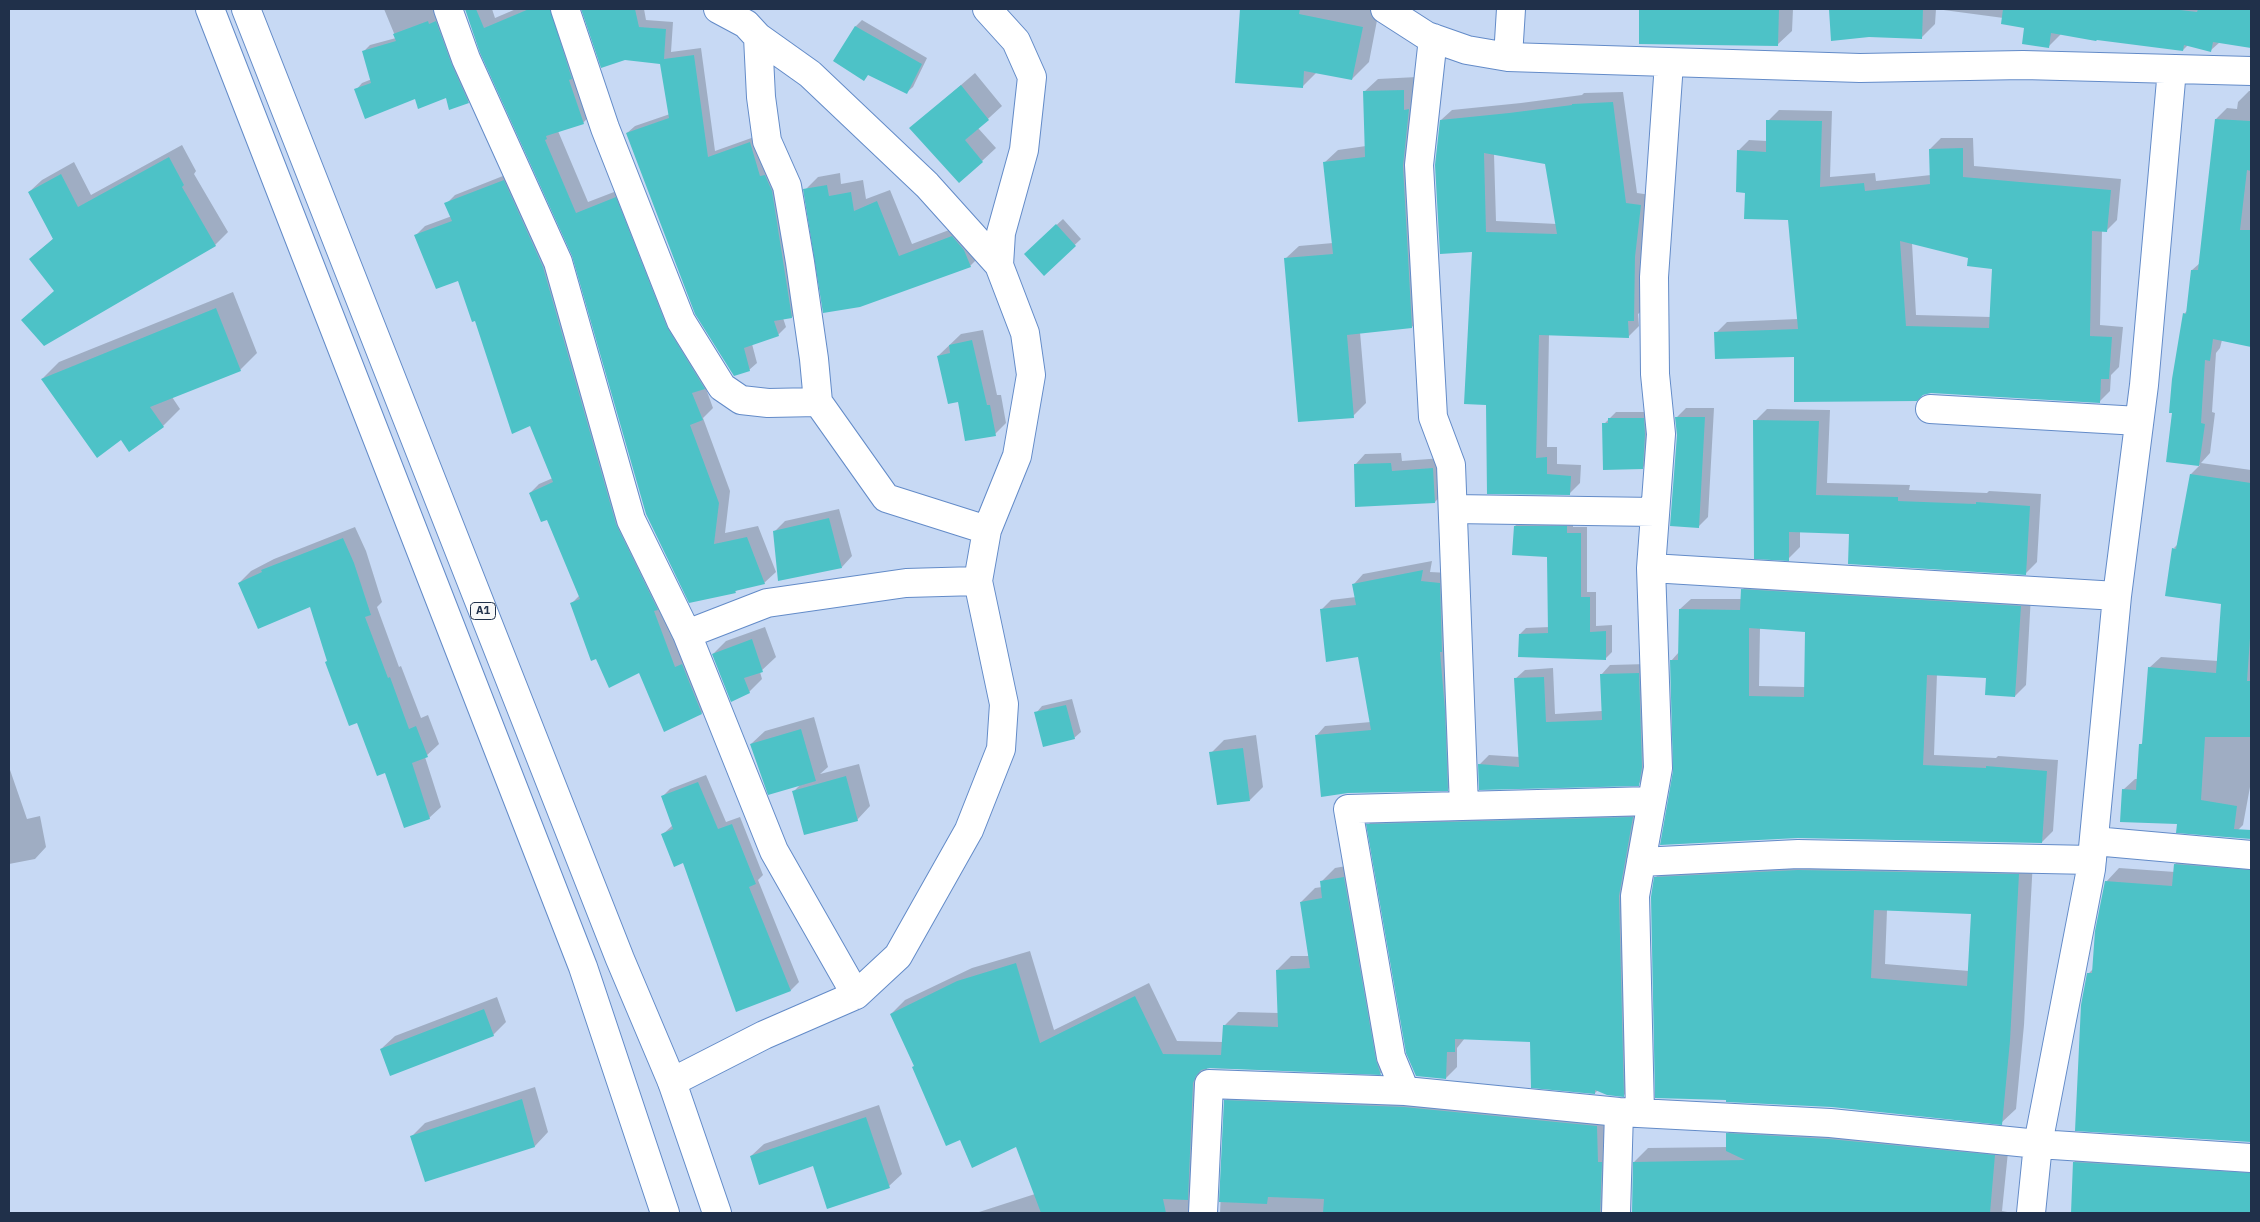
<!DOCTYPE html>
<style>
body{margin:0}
#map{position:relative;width:2260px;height:1222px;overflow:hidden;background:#c7d9f4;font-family:"IBM Plex Sans",sans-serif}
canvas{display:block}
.frame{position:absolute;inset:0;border:10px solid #20304a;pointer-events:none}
</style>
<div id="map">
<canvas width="2260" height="1222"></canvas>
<div class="frame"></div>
</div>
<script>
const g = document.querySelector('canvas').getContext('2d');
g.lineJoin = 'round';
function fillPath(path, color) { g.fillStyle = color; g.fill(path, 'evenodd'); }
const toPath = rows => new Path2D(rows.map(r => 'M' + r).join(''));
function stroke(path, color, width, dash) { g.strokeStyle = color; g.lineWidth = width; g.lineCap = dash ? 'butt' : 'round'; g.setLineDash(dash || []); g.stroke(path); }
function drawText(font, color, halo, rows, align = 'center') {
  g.font = font + ' "IBM Plex Sans",sans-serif'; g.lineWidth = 4; g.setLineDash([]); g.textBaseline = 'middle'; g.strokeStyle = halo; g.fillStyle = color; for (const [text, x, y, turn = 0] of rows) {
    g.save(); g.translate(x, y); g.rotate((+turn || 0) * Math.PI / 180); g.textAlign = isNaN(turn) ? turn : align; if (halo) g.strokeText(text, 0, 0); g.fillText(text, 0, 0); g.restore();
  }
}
fillPath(toPath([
 [384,9,439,9,474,95,468,102,447,97,416,98,356,90,362,83,372,79,364,51,370,45,396,38],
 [467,9,492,9,495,18,516,9,563,9,594,111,583,123,558,131,588,202,627,187,715,376,705,386,713,408,703,418,730,491,725,533,758,526,776,572,764,583,739,588,735,592,574,257],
 [607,9,644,9,646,20,673,22,671,52,701,48,715,151,757,136,773,168,799,310,792,317,783,318,786,327,778,335,752,344,757,363,749,370,627,133,635,126,670,114,661,63,600,17],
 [1241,9,1379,10,1369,62,1352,79,1317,72,1303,86,1236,82],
 [1641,9,1793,9,1792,31,1777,45,1641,43],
 [1830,9,1936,9,1935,24,1922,37,1869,36,1832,39],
 [1936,9,2251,9,2251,47,2220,42,2211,50,2188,45,2183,50,2061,34,2049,46,2026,21],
 [862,20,927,58,913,87,906,93,869,74,835,61,856,26],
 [975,73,1002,106,978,128,996,148,982,161,911,128],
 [1417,77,1425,313,1412,327,1360,332,1366,403,1353,416,1285,259,1299,246,1333,243,1324,163,1338,150,1366,146,1364,92,1378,79],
 [2249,91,2251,91,2251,345,2222,340,2220,348,2216,353,2212,412,2215,413,2210,453,2201,463,2251,470,2251,787,2250,787,2243,825,2232,836,2178,823,2123,790,2135,779,2138,779,2140,745,2144,742,2149,668,2161,657,2218,661,2222,603,2174,548,2178,544,2191,474,2200,465,2167,461,2184,314,2188,310,2192,270,2200,263,2216,119,2227,108,2237,109,2238,102],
 [1623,92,1637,193,1651,195,1644,309,1638,314,1639,326,1628,337,1549,334,1547,447,1557,447,1557,464,1581,465,1580,483,1569,494,1488,493,1487,404,1474,251,1441,120,1452,110,1521,103,1582,95,1584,93],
 [1494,154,1546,162,1557,224,1496,221],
 [1779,110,1832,111,1830,177,1875,173,1876,181,1931,175,1930,149,1941,138,1973,138,1974,166,2121,179,2117,220,2106,231,2102,230,2100,325,2123,327,2119,367,2111,375,2110,391,2099,402,1795,355,1716,333,1727,322,1798,319,1790,219,1746,192,1738,151,1749,140,1767,141,1768,121],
 [1912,243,1969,257,1994,268,1991,317,1916,315],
 [182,145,196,171,194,174,228,232,215,245,44,344,55,290,30,259,54,238,29,192,42,180,74,162,91,195],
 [513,172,711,704,702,713,640,671,572,603,580,595,548,518,530,493,539,484,553,478,531,424,476,319,458,279,416,235,425,226,452,216,446,204,455,195],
 [840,173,841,184,863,180,866,199,890,190,912,244,965,224,983,253,970,266,860,306,805,190,818,177],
 [1063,219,1081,239,1044,274,1025,254],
 [233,292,257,353,240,370,172,397,180,409,163,426,121,439,42,379,59,362],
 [983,330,997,395,1001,395,1006,423,995,434,938,356,961,334],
 [1686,408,1714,408,1708,517,1699,526,1678,435,1676,418],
 [1767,409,1830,410,1827,483,1910,485,1909,490,1987,493,1989,491,2041,494,2037,562,2025,574,1850,533,1800,531,1800,547,1788,559,1755,421],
 [1616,412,1650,412,1649,461,1642,468,1604,424],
 [1401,453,1402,461,1443,458,1445,491,1435,502,1355,465,1365,454],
 [839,509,852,556,842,567,774,532,785,521],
 [1521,520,1573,520,1573,527,1587,527,1587,592,1596,592,1596,626,1612,625,1612,652,1606,658,1520,634,1526,628,1550,627,1548,556,1515,526],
 [355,527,366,551,382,602,377,607,399,667,401,666,421,718,428,715,439,744,425,757,441,807,429,818,386,772,357,721,328,661,311,605,239,583,251,571,274,559],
 [1432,561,1430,572,1449,573,1457,780,1447,790,1316,736,1325,726,1371,722,1359,656,1321,610,1331,600,1356,597,1354,584,1363,574],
 [1753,579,2031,595,2026,685,2015,696,1987,677,1937,674,1934,755,1996,758,1998,756,2058,760,2053,831,2042,842,1675,771,1671,661,1679,652,1680,609,1691,599,1742,599,1742,590],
 [1760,628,1806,631,1805,687,1759,686],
 [765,627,776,657,760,672,762,679,749,692,713,654,726,641],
 [1648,664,1648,775,1638,784,1479,765,1489,755,1520,757,1515,679,1525,670,1553,668,1555,714,1602,711,1601,675,1610,665],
 [1072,699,1081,732,1074,738,1036,713,1042,706],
 [814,717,828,767,820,774,859,764,870,806,857,820,794,791,801,784,751,744,765,731],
 [1256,735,1263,787,1250,800,1211,753,1224,740],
 [9,767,27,819,40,816,46,847,35,859,9,864],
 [706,775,726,822,740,817,763,875,758,880,799,982,791,990,737,1010,684,862,663,834,673,825,662,797,670,789],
 [1643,807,1634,1085,1624,1095,1598,1090,1595,1093,1531,1041,1465,1038,1457,1048,1457,1067,1446,1078,1368,825,1379,814],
 [2189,851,2251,856,2251,1141,2076,1130,2088,974,2094,968,2106,882,2119,868,2175,872,2175,864],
 [2033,860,2024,1025,2016,1109,2001,1123,1655,878,1670,863],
 [1887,910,1973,913,1969,971,1885,964],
 [1357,864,1394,1060,1381,1073,1207,1068,1201,1198,1210,1213,976,1213,1035,1194,1017,1145,961,1138,915,1065,891,1014,905,1000,972,968,1030,951,1054,1030,1149,983,1177,1041,1223,1042,1224,1026,1238,1012,1279,1013,1277,970,1291,956,1309,956,1301,902,1315,888,1322,887,1321,882,1335,868],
 [497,997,506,1022,493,1035,381,1049,395,1036],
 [535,1087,548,1132,535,1146,426,1180,412,1136,425,1123],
 [1239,1087,1610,1112,1622,1213,1220,1213,1225,1101],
 [879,1105,902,1174,889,1186,813,1165,751,1156,764,1144],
 [1741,1120,2009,1142,2002,1211,2013,1213,1633,1213,1634,1162,1648,1148,1727,1147,1727,1134],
 [2088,1149,2251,1160,2251,1213,2072,1213,2074,1162]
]), '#0003');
fillPath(toPath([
 [465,9,476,9,484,28,529,9,550,9,572,79,569,80,584,124,546,136,547,139,545,140,576,213,616,197,667,327,705,389,692,393,703,420,690,425,719,503,714,544,747,537,765,584,735,591,736,593,689,603,646,514,572,256,480,53],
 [581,9,635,9,639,27,666,29,664,59,694,55,708,157,750,142,760,176,765,175,772,191,792,318,774,321,779,336,744,348,750,371,734,376,695,314,626,133,669,118,660,64,625,60,601,68],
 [1240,9,1300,9,1299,14,1363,27,1352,80,1304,71,1303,88,1235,83],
 [1639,9,1779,9,1778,46,1639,44],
 [1829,9,1923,9,1922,39,1869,37,1831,41],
 [2003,9,2172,9,2197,12,2198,9,2251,9,2251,48,2213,42,2211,52,2184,45,2183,51,2097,40,2096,41,2051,33,2049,48,2022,44,2024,28,2001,24],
 [428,21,429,24,436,21,452,65,469,103,449,110,446,98,418,109,415,99,365,119,354,89,371,83,362,51,396,41,393,34],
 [855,26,922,64,907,94,868,75,864,81,833,61],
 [961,85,989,120,965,140,983,162,959,183,909,128],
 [1404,90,1404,110,1409,109,1403,166,1412,328,1347,335,1354,418,1298,422,1284,258,1333,254,1323,162,1365,157,1363,91],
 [1613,102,1626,203,1641,205,1635,257,1634,321,1628,321,1629,338,1539,335,1536,458,1547,457,1547,474,1571,476,1570,495,1487,494,1486,405,1464,404,1472,252,1440,254,1435,165,1440,120,1509,113,1572,105,1572,104],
 [1484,153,1545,164,1557,234,1486,232],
 [2215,119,2251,121,2251,171,2247,170,2240,230,2251,230,2251,347,2213,339,2210,361,2205,360,2201,423,2205,424,2199,466,2166,462,2172,413,2169,413,2172,379,2183,313,2186,314,2191,270,2198,270],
 [1766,120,1822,121,1820,187,1864,183,1865,191,1930,184,1929,149,1963,148,1963,177,2111,190,2107,232,2092,231,2090,336,2112,337,2109,379,2101,379,2100,403,1931,393,1923,395,1917,401,1794,402,1794,357,1715,359,1714,332,1798,329,1788,220,1744,219,1745,193,1736,192,1737,150,1766,152],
 [1900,241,1968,258,1967,266,1992,269,1989,328,1906,326],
 [169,157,184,185,182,187,216,246,44,346,21,320,54,291,29,259,53,239,28,192,61,174,78,207],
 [504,180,543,267,616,524,658,610,654,611,675,667,682,664,702,714,664,732,639,673,609,688,596,659,591,661,570,603,580,599,547,520,541,522,529,493,553,482,530,426,512,434,475,321,472,322,458,281,436,289,414,235,452,221,444,203],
 [827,185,829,196,851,192,854,211,877,201,899,256,952,236,964,250,971,267,860,307,823,313,803,189],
 [1056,224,1076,246,1044,276,1024,254],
 [216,308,241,371,150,407,164,427,129,452,121,440,97,458,41,379],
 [972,340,987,405,990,405,996,436,965,441,958,402,948,404,937,356,950,353,949,345],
 [1675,417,1705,417,1699,528,1670,526,1677,435],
 [1608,418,1644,418,1645,434,1643,469,1603,470,1602,423,1608,423],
 [1753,420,1819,421,1816,495,1898,497,1898,501,1976,504,1976,502,2030,506,2026,575,1848,564,1849,534,1789,532,1789,561,1754,559],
 [1391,463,1392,471,1433,468,1435,503,1355,507,1354,464],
 [2190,474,2251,483,2251,624,2247,681,2251,681,2251,737,2205,737,2201,800,2237,806,2234,829,2251,830,2251,839,2176,833,2177,824,2120,822,2122,789,2136,790,2139,744,2142,744,2148,667,2216,673,2221,604,2165,596,2172,548,2176,549],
 [829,518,842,568,778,581,773,531],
 [1514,526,1567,526,1567,533,1581,533,1581,597,1590,597,1590,632,1606,631,1606,660,1518,657,1519,634,1548,633,1547,557,1512,555],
 [343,538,354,563,371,615,365,617,388,678,390,677,409,729,416,726,428,757,412,763,430,819,404,828,385,773,377,776,357,723,349,726,325,662,327,661,310,607,258,629,238,583,262,572,261,570],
 [1423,570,1421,581,1440,583,1442,652,1440,652,1445,710,1448,791,1348,793,1321,797,1315,735,1371,730,1358,657,1326,662,1320,609,1356,605,1352,584],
 [1741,589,2021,606,2015,697,1985,695,1986,678,1927,675,1923,765,1986,768,1986,766,2047,771,2042,843,1798,838,1660,845,1673,771,1670,660,1678,660,1679,609,1740,610],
 [1749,628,1805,632,1804,697,1749,696],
 [752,639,763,672,744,678,750,693,731,702,712,654],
 [1639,673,1642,767,1639,786,1479,790,1478,764,1519,767,1514,678,1544,677,1546,722,1602,720,1600,674],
 [1066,705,1075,739,1043,747,1034,712],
 [801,729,816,781,768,795,750,744],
 [1243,748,1250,801,1217,805,1209,752],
 [846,776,858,821,804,835,792,791],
 [698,782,718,829,732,824,756,884,749,887,791,991,736,1012,683,863,674,867,661,834,673,829,661,796],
 [1633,817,1619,896,1624,1097,1607,1095,1595,1090,1595,1094,1531,1088,1530,1042,1455,1039,1455,1052,1447,1052,1446,1079,1416,1076,1406,1053,1366,824],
 [2174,864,2251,870,2251,1142,2075,1131,2081,1005,2087,973,2092,973,2095,931,2105,881,2172,886],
 [1798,870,2019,874,2010,1041,2002,1125,1832,1107,1726,1102,1726,1100,1655,1098,1651,897,1654,877],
 [1874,910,1971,914,1967,986,1871,978],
 [1344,877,1376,1060,1381,1075,1210,1068,1201,1070,1196,1076,1193,1083,1188,1200,1163,1199,1166,1213,1041,1213,1016,1147,972,1168,960,1140,946,1146,912,1067,914,1066,890,1014,957,981,1016,963,1040,1043,1135,996,1163,1054,1221,1055,1223,1025,1278,1027,1276,970,1310,968,1300,902,1322,898,1320,881],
 [484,1009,494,1036,390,1076,380,1049],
 [522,1099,535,1147,425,1182,410,1136],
 [1224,1100,1404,1107,1597,1126,1598,1162,1602,1162,1600,1213,1323,1213,1324,1199,1268,1197,1267,1204,1219,1202],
 [866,1117,890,1188,827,1209,813,1166,759,1185,750,1156],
 [1726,1133,1829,1139,1995,1155,1990,1213,1632,1213,1633,1162,1745,1160,1726,1151],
 [2073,1162,2251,1173,2251,1213,2071,1213]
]), '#4dc2c7');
const minor = toPath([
 [448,9,466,59,558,262,631,520,687,634,774,851,856,995],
 [565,9,605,128,681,321,722,387,741,400,768,403,818,402,886,498,987,530],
 [718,9,746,24,758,37,810,74,927,185,999,265],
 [1385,9,1427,36,1467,50,1508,57,1860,68,2023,65,2251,71],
 [758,37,761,97,767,141,787,186,800,262,814,359,818,402],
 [1433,38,1419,165,1433,417,1451,465,1464,806],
 [1508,57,1511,9],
 [1930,409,2139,421],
 [1453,509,1655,512],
 [1651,568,2117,596],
 [687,634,767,603,906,583,978,581],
 [2094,841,2251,855],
 [1641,862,1798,854,2092,860],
 [672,1082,764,1035,856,995,898,956,969,830,1001,749,1004,704,978,581,987,530,1017,456,1031,375,1025,333,999,265,1001,233,1024,150,1032,77,1016,41,987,9],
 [1405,1091,1391,1057,1348,809,1652,801],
 [1640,1113,1635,896,1658,768,1651,568,1661,434,1655,374,1654,277,1669,63],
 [1203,1213,1209,1084,1405,1091,1619,1112,1830,1123,2038,1144,2251,1158],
 [1616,1213,1619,1112],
 [2031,1213,2038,1144,2091,869,2117,596,2144,385,2172,69]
]);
const highway = toPath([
 [210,9,583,967,665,1213],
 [246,9,620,959,672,1082,717,1213]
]);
stroke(minor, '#638bc8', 30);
stroke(highway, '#638bc8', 30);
stroke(minor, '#fff', 28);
stroke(highway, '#fff', 28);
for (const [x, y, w] of [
 [483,611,25]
]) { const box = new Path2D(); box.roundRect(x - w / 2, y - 8.5, w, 17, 4); g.fillStyle = '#f8f8f8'; g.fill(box); stroke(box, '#20304a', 1); }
drawText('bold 11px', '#20304a', null, [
 ["A1",483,611]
]);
</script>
